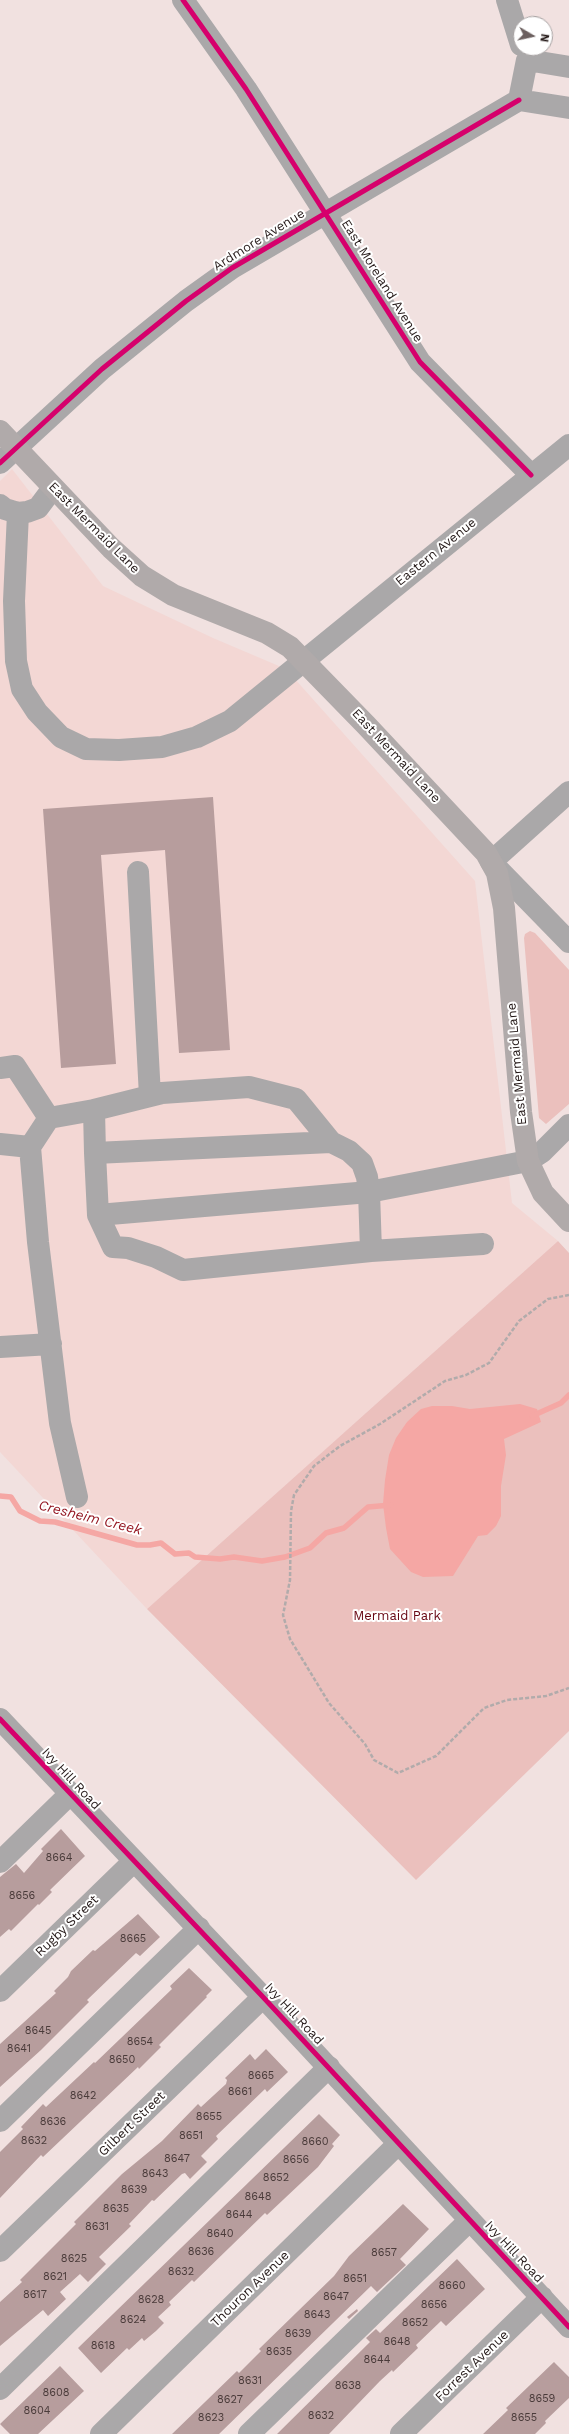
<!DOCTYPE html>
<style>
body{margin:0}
#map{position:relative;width:569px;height:2434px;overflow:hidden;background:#f1e1e0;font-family:"Work Sans",sans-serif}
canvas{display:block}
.north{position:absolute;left:513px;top:16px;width:40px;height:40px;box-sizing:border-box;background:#fff;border:1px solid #a8a3a3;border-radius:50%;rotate:99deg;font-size:11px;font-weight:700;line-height:16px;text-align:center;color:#251a19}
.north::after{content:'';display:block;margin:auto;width:14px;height:18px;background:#6c605f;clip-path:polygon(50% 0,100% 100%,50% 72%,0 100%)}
</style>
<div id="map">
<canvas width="569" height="2434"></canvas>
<div class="north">N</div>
</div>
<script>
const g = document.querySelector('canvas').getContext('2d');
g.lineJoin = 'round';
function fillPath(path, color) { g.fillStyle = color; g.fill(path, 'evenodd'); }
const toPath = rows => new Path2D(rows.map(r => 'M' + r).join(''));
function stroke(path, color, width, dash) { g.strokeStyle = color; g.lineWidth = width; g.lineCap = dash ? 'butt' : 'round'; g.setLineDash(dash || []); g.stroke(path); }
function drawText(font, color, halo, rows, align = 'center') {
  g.font = font + ' "Work Sans",sans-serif'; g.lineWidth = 4; g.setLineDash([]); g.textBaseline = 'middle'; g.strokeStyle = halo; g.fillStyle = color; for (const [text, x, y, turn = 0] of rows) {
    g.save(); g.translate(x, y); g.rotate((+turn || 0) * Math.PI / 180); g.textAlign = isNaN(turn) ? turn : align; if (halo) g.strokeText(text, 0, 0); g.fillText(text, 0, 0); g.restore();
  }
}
fillPath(toPath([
 [12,469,103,586,213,638,286,669,475,881,512,1203,558,1241,147,1609,0,1452,0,481]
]), '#f3d7d4');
fillPath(toPath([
 [530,931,535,933,569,970,569,1104,546,1124,539,1118,524,938,525,934],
 [558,1241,569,1253,569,1731,416,1880,147,1609]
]), '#ebc0bd');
fillPath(toPath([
 [520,1404,537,1409,541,1422,504,1439,506,1455,501,1486,501,1516,496,1526,487,1535,478,1536,453,1576,423,1577,411,1572,390,1549,386,1528,383,1504,385,1480,389,1455,396,1438,407,1422,421,1409,432,1406,452,1406,470,1409]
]), '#f5a7a4');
stroke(toPath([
 [532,1416,561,1403,569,1395],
 [0,1496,11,1497,20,1511,40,1521,55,1522,137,1545,150,1545,161,1543,175,1554,189,1553,195,1557,220,1559,234,1557,262,1561,285,1557,310,1548,326,1533,344,1528,368,1507,391,1505]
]), '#f5a7a4', 5.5);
fillPath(toPath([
 [213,797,230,1050,179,1053,165,850,101,855,116,1064,61,1068,43,809],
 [61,1829,85,1856,50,1890,52,1892,39,1905,38,1904,11,1931,9,1929,0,1937,0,1877,16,1864,24,1873,43,1851,41,1849],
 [138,1914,160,1937,140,1956,136,1953,87,2000,89,2002,41,2050,0,2087,0,2044,56,1993,54,1991,68,1977,71,1971,93,1950,95,1951],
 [189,1968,212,1990,206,1996,207,1997,159,2045,161,2047,139,2069,138,2067,43,2157,41,2155,0,2198,0,2152,23,2129,21,2127,43,2104,46,2107,94,2062,95,2063,172,1989,170,1986],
 [266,2049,288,2072,267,2092,265,2089,216,2136,218,2139,201,2156,207,2162,190,2179,185,2173,182,2174,154,2201,152,2200,129,2224,131,2226,99,2257,106,2264,88,2282,80,2274,60,2292,66,2299,48,2316,43,2310,0,2346,0,2302,22,2282,20,2280,76,2224,74,2222,122,2174,162,2141,198,2104,201,2107,226,2084,227,2080,225,2078,250,2054,255,2060],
 [319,2114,340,2135,332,2144,334,2146,318,2167,267,2215,265,2213,194,2282,192,2280,169,2302,171,2305,158,2317,164,2323,156,2331,144,2341,142,2338,129,2350,127,2348,101,2373,78,2348],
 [403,2204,429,2229,400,2259,406,2265,377,2292,371,2286,219,2434,172,2434,237,2371,239,2373,261,2351,259,2349,334,2276,349,2256],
 [457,2259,485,2289,446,2326,441,2321,416,2345,418,2348,393,2372,392,2370,380,2381,329,2434,277,2434,370,2342,366,2338,376,2329,380,2333],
 [357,2309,358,2311,349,2319,347,2317],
 [554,2362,569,2377,569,2398,545,2421,546,2423,535,2434,483,2434,508,2410,506,2408],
 [60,2366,84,2391,38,2434,10,2434,0,2424]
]), '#b79d9d');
stroke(toPath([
 [569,1295,548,1299,519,1321,489,1363,466,1375,445,1381,380,1424,340,1446,314,1466,294,1495,291,1511,290,1580,283,1615,290,1639,329,1703,365,1744,374,1760,398,1773,436,1756,484,1708,507,1700,546,1696,569,1688]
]), '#b1abab', 2.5, [4, 2]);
stroke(toPath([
 [183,0,246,89,420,362,531,475],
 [507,0,521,45],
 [569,67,527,60,519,100,569,108],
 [0,463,102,369,186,301,232,268,519,100],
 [0,505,5,509,18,513,27,512,38,508,53,488],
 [18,513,14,601,16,661,22,689,37,712,61,737,86,749,119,750,162,747,197,737,230,721,569,445],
 [569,792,491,862,569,942],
 [138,872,150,1096],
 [0,1068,15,1066,49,1118,94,1110],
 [49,1118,30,1147,38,1242,60,1423,77,1497],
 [0,1144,30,1147],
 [95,1153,94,1110,162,1093,249,1087,296,1099,331,1142],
 [98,1215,113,1247,128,1248,156,1257,183,1270,371,1251],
 [483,1244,371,1251,369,1192,367,1177,362,1163,349,1151,331,1142,95,1153,98,1215,369,1192,528,1161,542,1152,569,1125],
 [0,1347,51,1344],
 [0,1719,263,1997,569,2327],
 [0,1862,70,1794],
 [0,1991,134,1861],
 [0,2121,199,1928],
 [0,2251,263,1997],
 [0,2389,329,2067],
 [101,2434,398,2144],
 [249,2434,470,2220],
 [401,2434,542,2297]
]), '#aaa8a9', 22);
stroke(toPath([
 [0,431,111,548,142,576,173,595,267,633,290,647,366,725,486,853,497,873,504,908,521,1112,528,1161,543,1193,569,1221]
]), '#b0aaaa', 22);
stroke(toPath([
 [183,0,246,89,420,362,531,475],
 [0,463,102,369,186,301,232,268,519,100],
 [0,1719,263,1997,569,2327]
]), '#d6006c', 5);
drawText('11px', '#4a3b3a', null, [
 ["8664",59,1858],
 ["8656",22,1896],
 ["8665",133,1939],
 ["8645",38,2031],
 ["8654",140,2042],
 ["8641",19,2049],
 ["8650",122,2060],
 ["8665",261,2076],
 ["8661",240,2092],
 ["8642",83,2096],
 ["8655",209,2117],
 ["8636",53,2122],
 ["8651",191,2136],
 ["8632",34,2141],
 ["8660",315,2142],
 ["8647",177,2159],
 ["8656",296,2160],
 ["8643",155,2174],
 ["8652",276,2178],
 ["8639",134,2190],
 ["8648",258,2197],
 ["8635",116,2209],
 ["8644",239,2215],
 ["8631",97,2227],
 ["8640",220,2234],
 ["8636",201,2252],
 ["8657",384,2253],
 ["8625",74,2259],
 ["8632",181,2272],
 ["8621",55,2277],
 ["8651",355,2279],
 ["8660",452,2286],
 ["8617",35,2295],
 ["8647",336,2297],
 ["8628",151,2300],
 ["8656",434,2305],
 ["8643",317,2315],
 ["8624",133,2320],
 ["8652",415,2323],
 ["8639",298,2334],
 ["8648",397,2342],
 ["8618",103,2346],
 ["8635",279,2352],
 ["8644",377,2360],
 ["8631",250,2381],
 ["8638",348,2386],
 ["8608",56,2393],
 ["8659",542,2399],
 ["8627",230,2400],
 ["8604",37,2411],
 ["8632",321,2416],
 ["8623",211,2418],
 ["8655",524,2418]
]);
drawText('13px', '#251a19', '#fff', [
 ["Ardmore Avenue",259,240,-32],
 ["East Moreland Avenue",382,281,58],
 ["East Mermaid Lane",94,528,45],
 ["Eastern Avenue",436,552,-39],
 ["East Mermaid Lane",396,756,47],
 ["East Mermaid Lane",517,1064,-95],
 ["Ivy Hill Road",71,1779,47],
 ["Rugby Street",67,1926,-44],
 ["Ivy Hill Road",294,2014,47],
 ["Gilbert Street",132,2124,-44],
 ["Ivy Hill Road",514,2252,47],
 ["Thouron Avenue",250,2289,-44],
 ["Forrest Avenue",472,2366,-44]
]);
drawText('13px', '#670612', '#fff', [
 ["Mermaid Park",397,1616]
]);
drawText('italic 14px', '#951823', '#fff', [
 ["Cresheim Creek",90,1518,14]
]);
</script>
